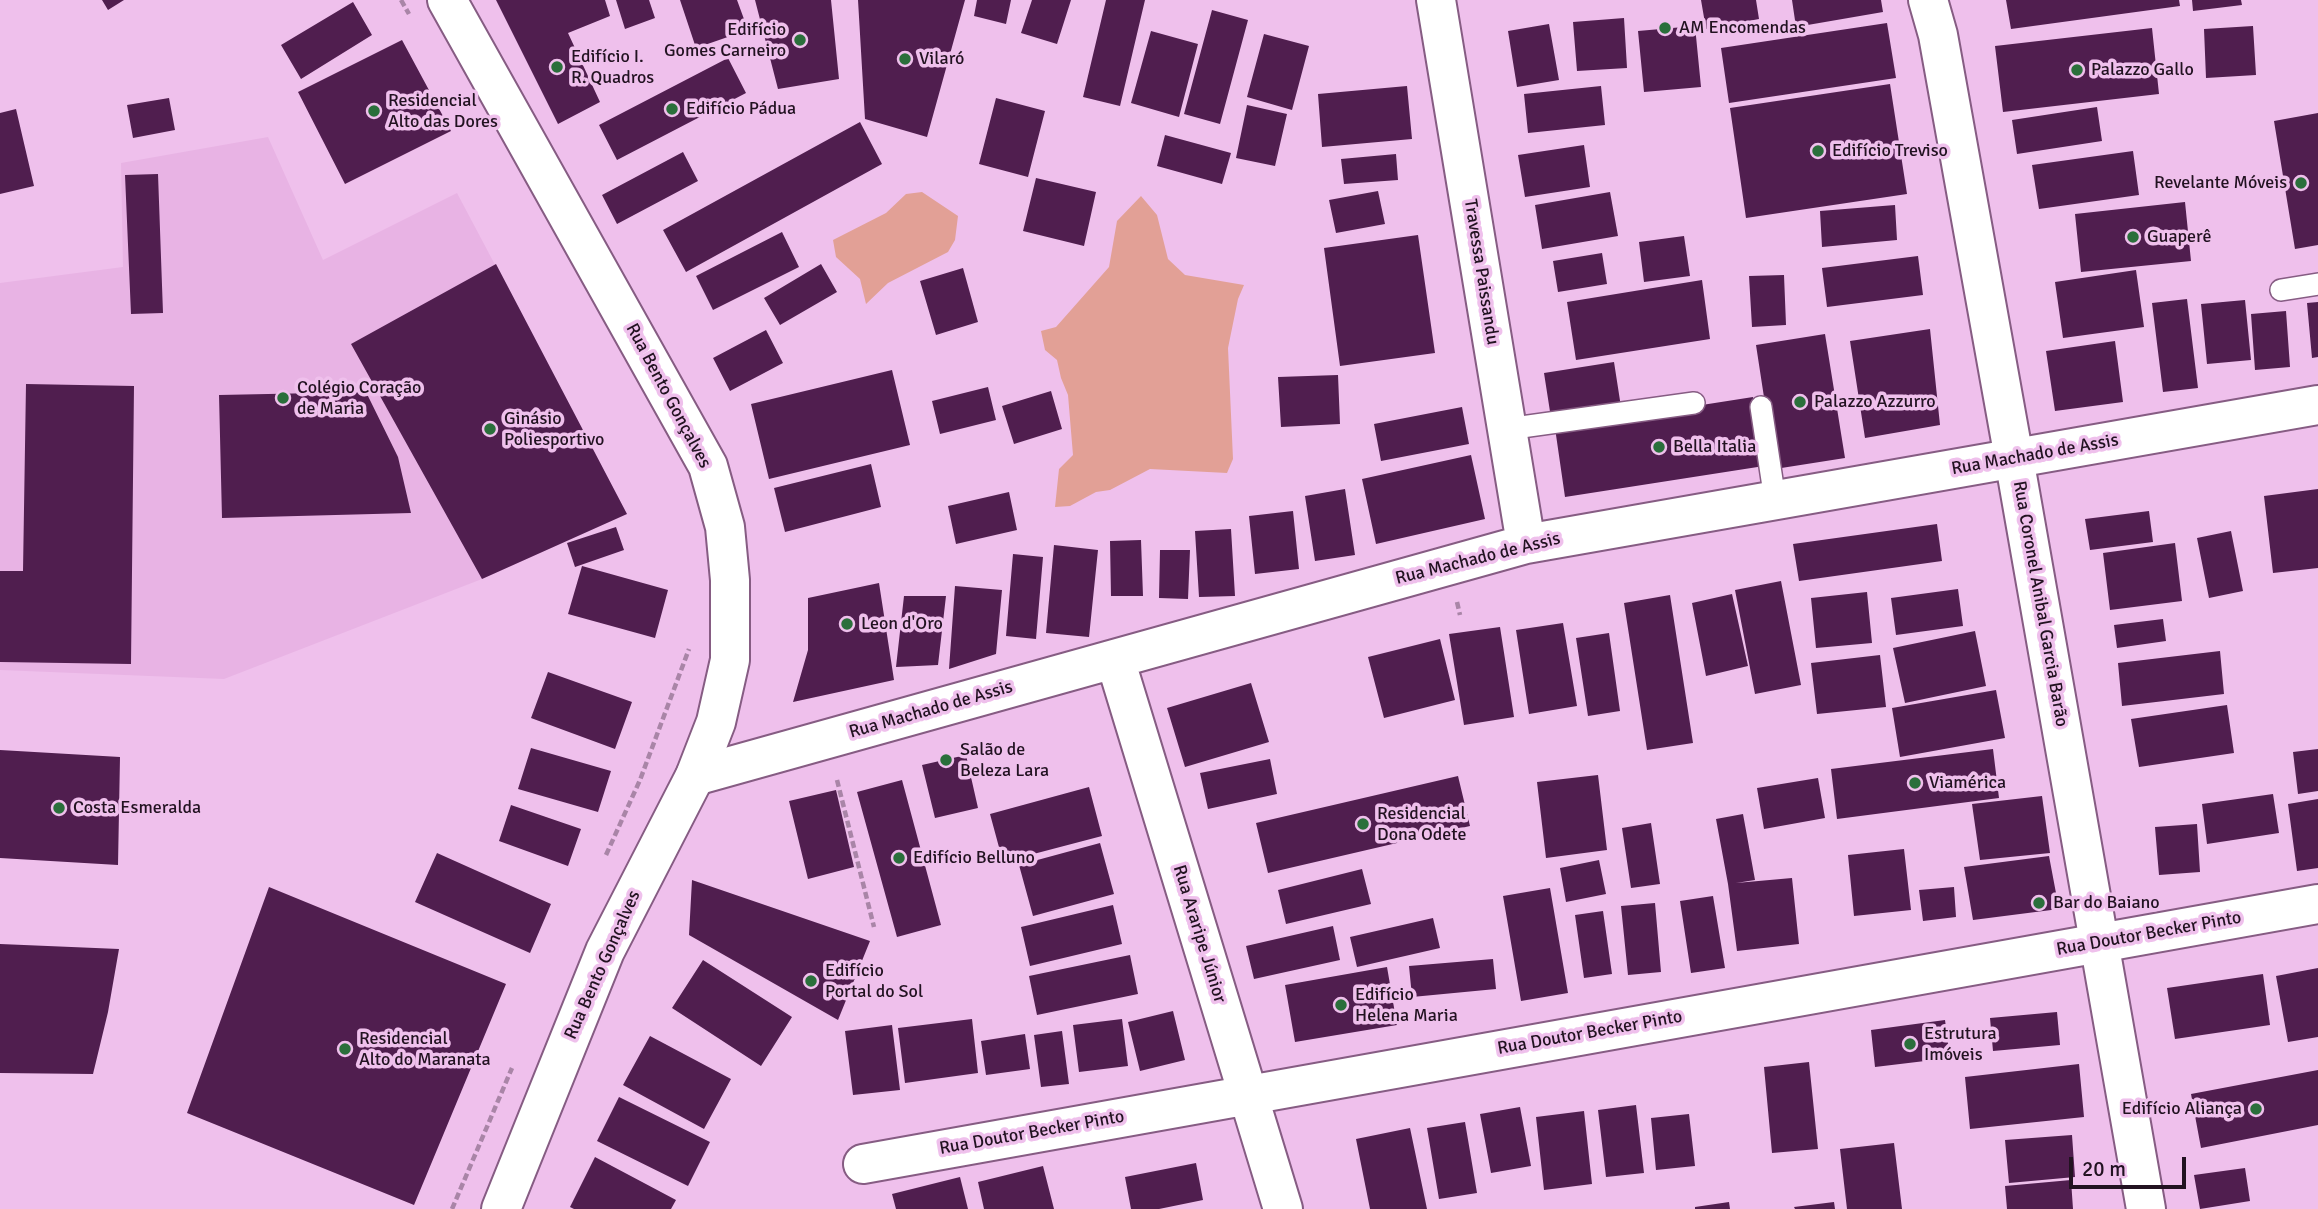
<!DOCTYPE html>
<meta charset="utf-8">
<style>
body{margin:0}
#map{position:relative;width:2318px;height:1209px;overflow:hidden;background:#efc0ec;font-family:Signika,sans-serif}
canvas{display:block}
.scale{position:absolute;left:2069px;top:1157px;width:117px;height:32px;box-sizing:border-box;border:4px solid #221221;border-top:0;padding-left:9px;font-size:21px;line-height:24px;white-space:nowrap;color:#221221;-webkit-text-stroke:5px #efc0ec;paint-order:stroke}
</style>
<div id="map">
<canvas width="2318" height="1209"></canvas>
<div class="scale">20 m</div>
</div>
<script>
const g = document.querySelector('canvas').getContext('2d');
g.lineJoin = 'round';
function fillPath(path, color) { g.fillStyle = color; g.fill(path, 'evenodd'); }
const toPath = rows => new Path2D(rows.map(r => 'M' + r).join(''));
function stroke(path, color, width, dash) { g.strokeStyle = color; g.lineWidth = width; g.lineCap = dash ? 'butt' : 'round'; g.setLineDash(dash || []); g.stroke(path); }
function drawText(font, color, halo, rows, align = 'center') {
  g.font = font + ' Signika,sans-serif'; g.lineWidth = 7; g.setLineDash([]); g.textBaseline = 'middle'; g.strokeStyle = halo; g.fillStyle = color; for (const [text, x, y, turn = 0] of rows) {
    g.save(); g.translate(x, y); g.rotate((+turn || 0) * Math.PI / 180); g.textAlign = isNaN(turn) ? turn : align; if (halo) g.strokeText(text, 0, 0); g.fillText(text, 0, 0); g.restore();
  }
}
fillPath(toPath([
 [268,137,323,260,457,193,627,514,482,579,224,679,0,670,0,283,123,267,121,163]
]), '#e8b3e4');
fillPath(toPath([
 [922,192,958,216,955,240,948,252,888,283,866,304,860,279,836,257,833,240,886,213,906,194],
 [1141,196,1157,215,1168,259,1185,275,1244,285,1238,299,1228,348,1233,459,1227,473,1150,469,1110,490,1096,492,1070,506,1055,507,1059,469,1073,455,1068,395,1061,378,1057,360,1045,350,1041,331,1056,327,1109,267,1117,221]
]), '#e2a096');
fillPath(toPath([
 [102,0,124,0,108,10],
 [496,0,605,0,610,16,568,33,600,102,558,124],
 [616,0,649,0,655,18,625,29],
 [680,0,737,0,748,30,696,48],
 [755,0,831,0,839,79,778,89],
 [858,0,965,0,927,137,865,119],
 [977,0,1011,0,1006,24,974,16],
 [1032,0,1071,0,1057,44,1021,33],
 [1106,0,1145,0,1120,106,1083,97],
 [1701,0,1756,0,1759,19,1706,29],
 [1792,0,1881,0,1883,12,1796,27],
 [2006,0,2179,0,2180,6,2011,29],
 [2192,0,2241,0,2242,5,2193,11],
 [353,2,372,35,301,79,281,45],
 [1212,10,1248,20,1220,124,1184,114],
 [1624,18,1627,68,1577,71,1573,22],
 [1887,23,1896,78,1729,103,1721,48],
 [1549,24,1559,80,1517,87,1508,31],
 [1695,26,1701,87,1644,92,1638,31],
 [2253,26,2256,75,2206,78,2204,29],
 [2152,28,2159,94,2003,112,1995,46],
 [1151,31,1198,44,1179,117,1131,103],
 [1264,34,1309,46,1292,110,1247,97],
 [402,40,451,131,345,184,298,92],
 [728,58,746,93,617,160,599,125],
 [1890,84,1907,194,1746,218,1730,108],
 [1407,86,1412,139,1322,147,1318,94],
 [1601,86,1605,125,1528,133,1524,94],
 [169,98,175,130,133,138,127,105],
 [996,98,1045,111,1028,177,979,164],
 [1247,105,1287,114,1275,166,1236,158],
 [2097,107,2102,141,2017,154,2012,120],
 [16,109,34,186,0,194,0,113],
 [2318,113,2318,245,2295,249,2274,121],
 [860,122,882,164,686,272,663,230],
 [1165,135,1231,153,1222,184,1157,166],
 [1584,145,1590,187,1525,197,1518,155],
 [2133,151,2139,195,2039,209,2032,165],
 [683,152,698,181,617,224,602,195],
 [1396,154,1398,180,1344,184,1341,159],
 [158,174,163,313,131,314,125,175],
 [1036,178,1096,192,1084,246,1023,231],
 [1378,191,1385,224,1336,233,1329,200],
 [1610,192,1618,236,1542,249,1535,205],
 [2185,202,2191,261,2081,272,2075,214],
 [1895,205,1897,240,1822,247,1820,211],
 [782,232,799,267,713,310,696,276],
 [1418,235,1435,353,1340,366,1324,248],
 [1684,236,1690,276,1644,282,1639,242],
 [1602,253,1607,284,1558,292,1553,261],
 [1918,256,1923,295,1827,307,1822,268],
 [496,264,627,514,482,579,351,344],
 [821,264,837,292,780,325,764,298],
 [963,268,978,322,936,335,920,281],
 [2136,270,2144,327,2063,338,2055,282],
 [1784,275,1786,325,1752,327,1749,276],
 [1702,280,1710,339,1576,360,1567,302],
 [2187,299,2198,388,2163,392,2152,303],
 [2245,300,2251,360,2207,364,2201,304],
 [2318,302,2318,357,2312,358,2307,303],
 [2286,311,2290,367,2255,370,2251,314],
 [1930,329,1940,425,1865,438,1850,341],
 [766,330,783,363,730,391,713,358],
 [1825,334,1845,458,1775,469,1756,345],
 [2115,341,2123,402,2055,411,2046,351],
 [1614,362,1621,407,1551,418,1544,373],
 [892,370,910,445,769,479,751,404],
 [1338,375,1340,424,1281,427,1278,377],
 [26,384,134,386,131,664,0,662,0,571,23,571],
 [988,387,996,420,940,434,932,401],
 [1051,391,1062,429,1014,444,1002,406],
 [366,392,398,457,411,513,222,518,219,395],
 [1753,397,1764,466,1565,497,1555,428],
 [1462,407,1469,444,1381,461,1374,424],
 [1471,455,1485,519,1376,544,1362,479],
 [871,464,881,507,785,532,774,488],
 [1345,489,1355,555,1315,561,1305,496],
 [2318,489,2318,568,2273,573,2264,496],
 [1009,492,1017,530,956,544,948,506],
 [1293,511,1299,569,1255,574,1249,516],
 [2149,511,2153,542,2090,550,2085,519],
 [1937,524,1942,561,1799,581,1793,544],
 [616,527,624,550,575,567,567,543],
 [1231,529,1235,596,1199,597,1195,531],
 [2231,531,2243,591,2209,598,2197,538],
 [1141,540,1143,596,1111,596,1110,541],
 [2175,543,2182,601,2110,610,2103,553],
 [1054,545,1098,550,1089,637,1046,633],
 [1160,550,1190,550,1188,599,1159,598],
 [1013,554,1043,557,1036,639,1006,636],
 [582,566,668,590,655,638,568,614],
 [1781,581,1801,685,1755,694,1735,590],
 [879,583,894,680,793,702,808,650,808,598],
 [955,586,1002,590,996,654,949,669],
 [1958,589,1963,626,1896,635,1891,598],
 [1867,592,1872,643,1816,648,1811,598],
 [1732,594,1748,666,1706,676,1692,603],
 [1670,595,1693,743,1647,750,1624,603],
 [904,596,946,596,938,665,896,667],
 [2163,619,2166,641,2117,648,2114,625],
 [1563,623,1577,706,1529,714,1516,630],
 [1500,627,1514,717,1464,725,1449,634],
 [1975,631,1986,686,1905,703,1893,648],
 [1609,633,1620,711,1588,716,1576,638],
 [1440,639,1455,700,1384,718,1368,657],
 [2220,651,2224,694,2122,706,2118,663],
 [1880,655,1886,707,1817,714,1811,663],
 [548,672,632,702,615,749,531,718],
 [1251,683,1269,742,1185,767,1167,708],
 [1996,690,2005,738,1900,757,1892,708],
 [2227,705,2234,753,2139,767,2131,719],
 [531,748,611,771,598,812,518,789],
 [1993,749,1999,798,1837,819,1831,769],
 [2318,749,2318,791,2298,794,2293,752],
 [0,750,120,757,118,865,0,858],
 [966,755,978,808,935,818,922,765],
 [1270,759,1277,794,1208,809,1200,773],
 [1598,775,1607,850,1546,858,1537,782],
 [1458,776,1470,826,1268,873,1256,823],
 [1818,778,1825,818,1764,829,1757,788],
 [902,780,941,925,897,937,857,792],
 [1089,787,1102,836,1003,862,990,814],
 [836,790,854,867,808,879,789,801],
 [2273,794,2279,833,2207,844,2202,804],
 [2042,796,2050,853,1980,860,1972,804],
 [2318,799,2318,868,2297,871,2288,804],
 [511,805,581,829,568,866,499,841],
 [1743,814,1755,880,1736,883,1792,878,1799,944,1737,951,1728,884,1716,819],
 [1651,823,1660,884,1631,888,1622,828],
 [2197,824,2200,872,2159,875,2155,827],
 [1100,843,1114,894,1033,916,1019,865],
 [1904,849,1911,910,1854,916,1848,855],
 [437,853,551,904,530,953,415,902],
 [2049,856,2059,909,1973,920,1964,867],
 [1599,860,1606,894,1566,902,1560,868],
 [1362,869,1371,904,1286,924,1278,890],
 [692,880,870,941,838,1020,689,935],
 [269,887,506,984,414,1205,187,1113],
 [1954,887,1956,917,1923,921,1919,890],
 [1550,888,1568,993,1521,1001,1503,896],
 [1713,896,1725,968,1691,973,1680,901],
 [1655,903,1661,972,1628,975,1621,906],
 [1113,905,1122,944,1030,966,1021,927],
 [1603,911,1612,974,1584,978,1575,915],
 [1433,918,1440,948,1357,967,1350,937],
 [1333,926,1340,960,1254,979,1246,946],
 [0,944,119,949,108,1012,93,1074,0,1073],
 [1130,955,1138,994,1037,1015,1029,976],
 [1493,959,1496,989,1412,997,1409,966],
 [703,960,792,1017,761,1066,672,1008],
 [1387,967,1397,1025,1295,1042,1285,985],
 [2318,968,2318,1037,2288,1042,2276,976],
 [2263,974,2270,1025,2175,1039,2167,988],
 [1173,1011,1185,1060,1140,1071,1128,1022],
 [2057,1012,2060,1045,1993,1051,1990,1018],
 [972,1019,978,1073,905,1083,898,1028],
 [1122,1019,1128,1066,1079,1072,1073,1025],
 [1945,1020,1950,1058,1875,1067,1871,1030],
 [892,1025,900,1090,853,1095,845,1031],
 [1062,1031,1069,1084,1041,1087,1034,1035],
 [1025,1034,1030,1069,986,1075,981,1041],
 [650,1036,731,1079,704,1129,623,1085],
 [1809,1062,1818,1149,1772,1153,1764,1067],
 [2079,1064,2084,1117,1970,1129,1965,1077],
 [2318,1070,2318,1125,2201,1148,2191,1094],
 [619,1097,710,1142,688,1186,597,1141],
 [1636,1105,1644,1173,1606,1177,1598,1110],
 [1520,1107,1531,1166,1491,1173,1480,1114],
 [1584,1111,1592,1184,1544,1190,1536,1117],
 [1689,1114,1695,1166,1656,1170,1651,1118],
 [1465,1122,1477,1193,1439,1199,1427,1128],
 [1410,1128,1427,1209,1370,1209,1356,1139],
 [2072,1135,2075,1177,2009,1183,2005,1140],
 [1894,1143,1902,1209,1847,1209,1840,1149],
 [595,1157,676,1200,671,1209,574,1209,570,1207],
 [1196,1163,1203,1200,1159,1209,1131,1209,1125,1177],
 [1043,1166,1054,1209,984,1209,978,1182],
 [2245,1168,2250,1201,2200,1209,2194,1175],
 [960,1177,968,1209,896,1209,892,1194],
 [2071,1180,2073,1209,2007,1209,2005,1186],
 [1729,1202,1730,1209,1695,1209,1695,1207],
 [1834,1202,1835,1209,1795,1209,1794,1207]
]), '#501e4f');
const lane = toPath([
 [2281,290,2318,284],
 [1761,407,1775,500],
 [1507,429,1694,403]
]);
const street = toPath([
 [1436,0,1526,544],
 [1115,659,1283,1209],
 [695,776,1526,544,2318,405],
 [863,1164,2318,904]
]);
const secondary = toPath([
 [447,0,708,466,725,527,730,580,730,660,716,722,695,776,605,951,501,1209],
 [1928,0,1938,35,2014,458,2146,1209]
]);
stroke(lane, '#865c83', 24);
stroke(street, '#865c83', 42);
stroke(secondary, '#865c83', 42);
stroke(toPath([
 [401,0,409,14],
 [1457,602,1460,615],
 [837,780,874,927],
 [606,855,640,780,689,649],
 [452,1209,512,1068]
]), '#a985a7', 4.5, [7, 3.5]);
stroke(lane, '#fff', 21);
stroke(street, '#fff', 38);
stroke(secondary, '#fff', 38);
for (const [x, y, r, color] of [
 [1665,28,7,"#2a6f3b"],
 [800,40,7,"#2a6f3b"],
 [905,59,7,"#2a6f3b"],
 [557,67,7,"#2a6f3b"],
 [2077,70,7,"#2a6f3b"],
 [672,109,7,"#2a6f3b"],
 [374,111,7,"#2a6f3b"],
 [1818,151,7,"#2a6f3b"],
 [2301,183,7,"#2a6f3b"],
 [2133,237,7,"#2a6f3b"],
 [283,398,7,"#2a6f3b"],
 [1800,402,7,"#2a6f3b"],
 [490,429,7,"#2a6f3b"],
 [1659,447,7,"#2a6f3b"],
 [847,624,7,"#2a6f3b"],
 [946,760,7,"#2a6f3b"],
 [1915,783,7,"#2a6f3b"],
 [59,808,7,"#2a6f3b"],
 [1363,824,7,"#2a6f3b"],
 [899,858,7,"#2a6f3b"],
 [2039,903,7,"#2a6f3b"],
 [811,981,7,"#2a6f3b"],
 [1341,1005,7,"#2a6f3b"],
 [1910,1044,7,"#2a6f3b"],
 [345,1049,7,"#2a6f3b"],
 [2256,1109,7,"#2a6f3b"]
]) { const dot = new Path2D(); dot.arc(x, y, r, 0, 2 * Math.PI); g.fillStyle = color; g.fill(dot); stroke(dot, '#efc0ec', 2.5); }
drawText('18px', '#221221', '#efc0ec', [
 ["AM Encomendas",1679,28],
 ["Edifício",786,30,"right"],
 ["Gomes Carneiro",786,51,"right"],
 ["Edifício I.",571,57],
 ["R. Quadros",571,78],
 ["Vilaró",919,59],
 ["Palazzo Gallo",2091,70],
 ["Residencial",388,101],
 ["Alto das Dores",388,122],
 ["Edifício Pádua",686,109],
 ["Edifício Treviso",1832,151],
 ["Revelante Móveis",2287,183,"right"],
 ["Guaperê",2147,237],
 ["Colégio Coração",297,388],
 ["de Maria",297,409],
 ["Palazzo Azzurro",1814,402],
 ["Ginásio",504,419],
 ["Poliesportivo",504,440],
 ["Bella Italia",1673,447],
 ["Leon d'Oro",861,624],
 ["Salão de",960,750],
 ["Beleza Lara",960,771],
 ["Viamérica",1929,783],
 ["Costa Esmeralda",73,808],
 ["Residencial",1377,814],
 ["Dona Odete",1377,835],
 ["Edifício Belluno",913,858],
 ["Bar do Baiano",2053,903],
 ["Edifício",825,971],
 ["Portal do Sol",825,992],
 ["Edifício",1355,995],
 ["Helena Maria",1355,1016],
 ["Estrutura",1924,1034],
 ["Imóveis",1924,1055],
 ["Residencial",359,1039],
 ["Alto do Maranata",359,1060],
 ["Edifício Aliança",2242,1109,"right"]
], 'left');
drawText('18px', '#221221', '#efc0ec', [
 ["Travessa Paissandu",1481,272,81],
 ["Rua Bento Gonçalves",668,396,62],
 ["Rua Machado de Assis",2035,455,-10],
 ["Rua Machado de Assis",1478,559,-14],
 ["Rua Coronel Anibal Garcia Barão",2040,604,80],
 ["Rua Machado de Assis",931,710,-16],
 ["Rua Araripe Júnior",1199,934,73],
 ["Rua Doutor Becker Pinto",2149,934,-10],
 ["Rua Bento Gonçalves",603,965,-66],
 ["Rua Doutor Becker Pinto",1590,1033,-10],
 ["Rua Doutor Becker Pinto",1032,1133,-10]
]);
</script>
